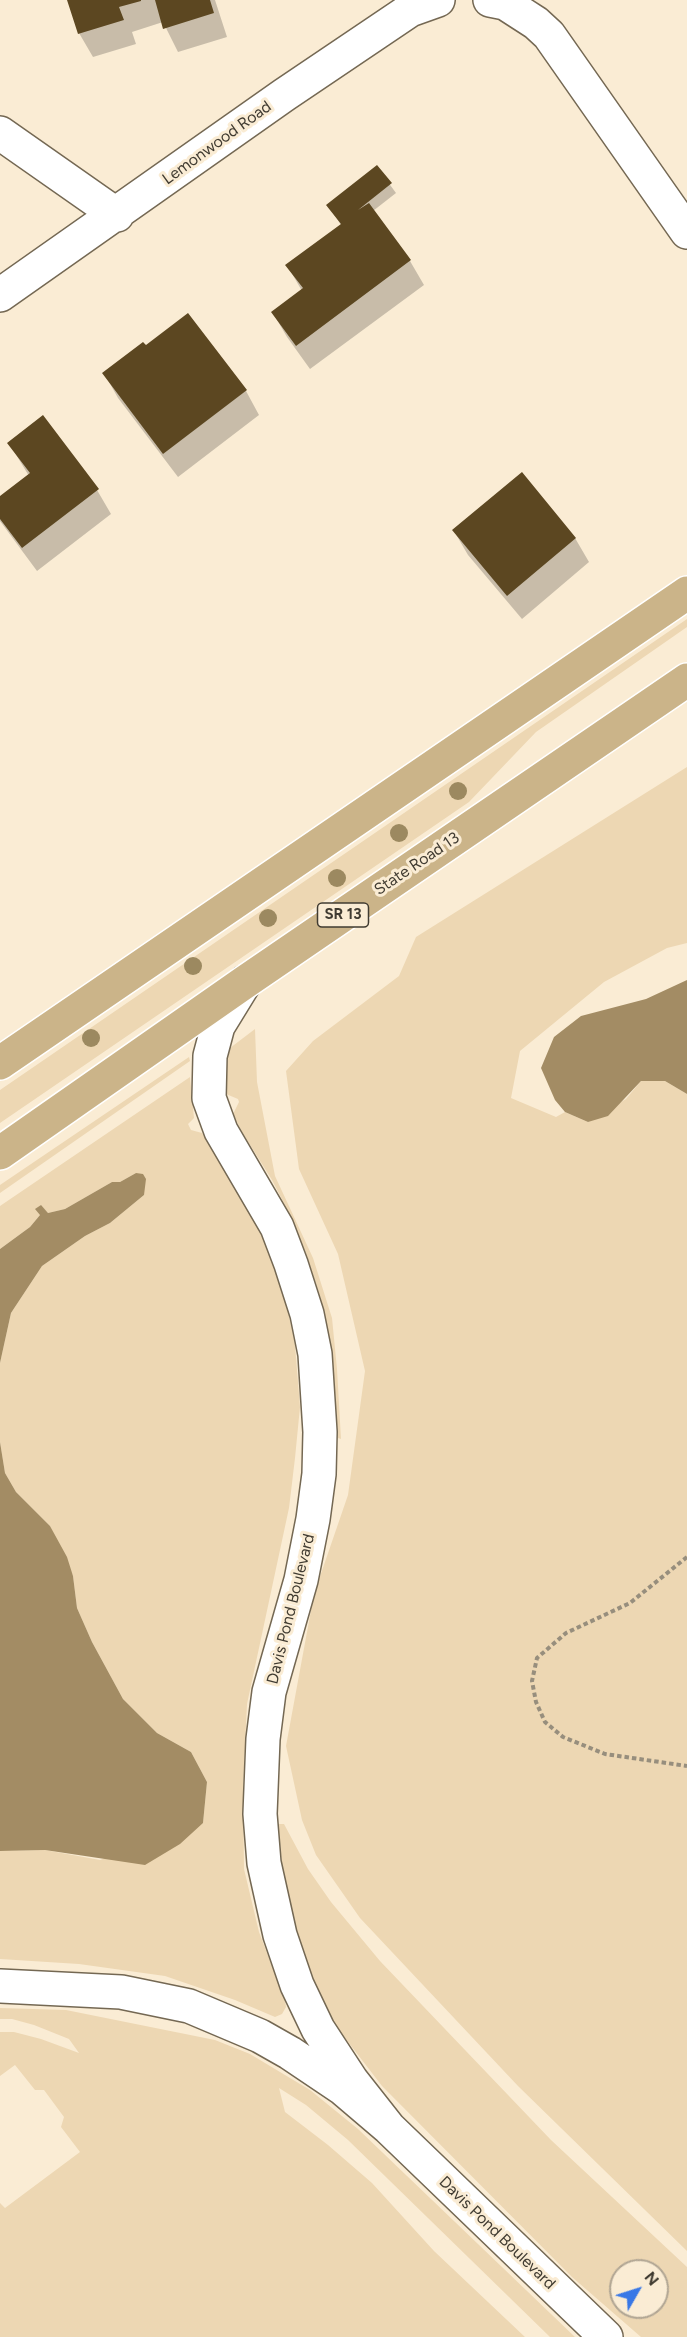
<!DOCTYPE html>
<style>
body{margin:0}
#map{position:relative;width:687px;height:2337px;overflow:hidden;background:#faecd4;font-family:Figtree,sans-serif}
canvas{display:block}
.north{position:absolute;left:609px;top:2259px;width:60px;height:60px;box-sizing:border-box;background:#faecd4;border:2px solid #b0a593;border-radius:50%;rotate:51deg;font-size:16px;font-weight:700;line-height:24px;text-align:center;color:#403b31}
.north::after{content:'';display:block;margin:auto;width:21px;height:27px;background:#3978e6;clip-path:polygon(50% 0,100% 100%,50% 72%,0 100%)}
</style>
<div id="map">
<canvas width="687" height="2337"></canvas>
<div class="north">N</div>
</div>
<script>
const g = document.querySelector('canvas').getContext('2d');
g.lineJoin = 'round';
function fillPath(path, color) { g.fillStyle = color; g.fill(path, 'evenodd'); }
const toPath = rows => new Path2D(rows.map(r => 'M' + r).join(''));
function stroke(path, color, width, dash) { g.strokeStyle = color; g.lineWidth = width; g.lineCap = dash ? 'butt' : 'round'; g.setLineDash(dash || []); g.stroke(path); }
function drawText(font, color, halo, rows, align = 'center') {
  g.font = font + ' Figtree,sans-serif'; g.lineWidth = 6; g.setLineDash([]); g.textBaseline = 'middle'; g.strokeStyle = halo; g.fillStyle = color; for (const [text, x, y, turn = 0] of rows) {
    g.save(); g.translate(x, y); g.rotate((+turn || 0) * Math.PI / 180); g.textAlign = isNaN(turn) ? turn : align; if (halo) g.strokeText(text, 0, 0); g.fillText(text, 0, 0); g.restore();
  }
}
fillPath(toPath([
 [687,619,687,627,536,732,469,802,0,1123,0,1090],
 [687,767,687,943,667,948,604,982,520,1051,511,1098,556,1117,565,1112,588,1122,626,1099,641,1081,665,1081,687,1094,687,2251,518,2086,360,1918,316,1855,302,1820,286,1746,314,1594,348,1495,365,1371,338,1254,299,1169,286,1071,313,1041,399,976,416,937],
 [255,1029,257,1082,275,1176,313,1258,332,1318,337,1369,341,1439,338,1438,335,1392,321,1299,307,1256,290,1215,272,1180,242,1132,233,1114,239,1102,238,1099,226,1094,224,1080,230,1048],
 [189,1057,190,1061,0,1193,0,1185],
 [190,1077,194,1118,188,1124,191,1130,202,1133,240,1188,258,1225,277,1270,287,1306,295,1345,300,1407,295,1458,289,1508,247,1704,243,1788,244,1869,259,1932,285,2000,286,2007,282,2014,275,2017,235,2000,165,1976,79,1964,0,1959,0,1851,45,1850,100,1860,203,1823,207,1782,191,1752,157,1733,123,1699,92,1642,77,1608,73,1576,50,1526,16,1492,5,1473,0,1442,0,1363,11,1313,42,1266,85,1236,110,1223,144,1195,136,1173,120,1182,112,1182,65,1209,48,1213,40,1205,40,1215,30,1227,0,1249,0,1206],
 [278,1824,284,1824,308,1869,331,1902,380,1961,551,2140,687,2267,687,2337,641,2337,572,2277,382,2086,335,2025,300,1952,285,1893],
 [621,2271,657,2271,657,2307,621,2307],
 [0,2008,66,2010,215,2040,250,2054,310,2090,358,2129,575,2337,550,2337,348,2140,306,2105,279,2088,285,2112,328,2145,372,2183,434,2251,525,2337,0,2337,0,2203,5,2208,80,2152,61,2127,64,2117,44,2090,35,2090,15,2065,0,2076,0,2032,14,2032,41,2039,79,2053,69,2039,34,2025,12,2019,0,2019]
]), '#edd7b3');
fillPath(toPath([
 [687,980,687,1094,665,1081,641,1081,608,1116,588,1122,565,1112,555,1100,541,1068,554,1037,581,1016,646,999],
 [136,1173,143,1174,146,1179,144,1195,110,1223,85,1236,42,1266,11,1313,0,1363,0,1249,30,1227,40,1215,35,1209,41,1205,48,1213,65,1209,112,1182,120,1182],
 [0,1442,5,1473,16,1492,50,1526,67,1557,73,1576,77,1608,92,1642,123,1699,157,1733,191,1752,207,1782,203,1823,180,1844,145,1865,45,1850,0,1851]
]), '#a38c64');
fillPath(toPath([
 [69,0,215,0,227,37,178,52,163,22,132,32,136,44,93,57,79,33],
 [377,167,396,193,373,211,410,261,424,285,310,369,287,337,273,313,302,291,287,265,341,225,328,205],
 [188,315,246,391,259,415,178,477,118,398,104,373,146,347],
 [9,443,97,490,111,514,37,571,0,521,0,498,29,476],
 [454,531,575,538,589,562,522,619,468,555]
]), '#0003');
fillPath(toPath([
 [67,0,141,0,141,1,119,7,124,20,78,34],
 [155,0,210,0,214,13,163,29],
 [377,165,392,183,358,210,369,203,411,260,296,346,271,312,303,288,285,265,341,224,326,205],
 [188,313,247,390,163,454,102,373,143,342,146,345],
 [43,415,99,489,22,548,0,519,0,496,30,473,7,443],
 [522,472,576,538,507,596,452,530]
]), '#5c4721');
const street = toPath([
 [490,0,505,3,536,23,549,35,687,232],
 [0,133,117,215],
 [0,295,284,95,410,10,438,0]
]);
const secondary = toPath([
 [245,982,218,1026,210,1056,209,1098,221,1131,277,1227,291,1264,307,1314,315,1354,320,1432,319,1474,313,1519,301,1580,269,1692,263,1739,260,1814,264,1863,280,1935,297,1985,318,2029,352,2081,389,2128],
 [0,1986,121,1992,189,2006,260,2036,290,2053,342,2088,389,2128,606,2337]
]);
const primary = toPath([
 [0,1063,687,593],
 [0,1153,245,982,687,680]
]);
stroke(street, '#746853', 36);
stroke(secondary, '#746853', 36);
stroke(primary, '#fff', 36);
stroke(toPath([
 [687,1557,630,1603,566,1633,537,1658,532,1681,536,1702,545,1722,563,1737,605,1754,687,1766]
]), '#978e7d', 4, [4.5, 3]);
stroke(street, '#fff', 33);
stroke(secondary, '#fff', 33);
stroke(primary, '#cbb489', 33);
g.fillStyle = '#9c8960';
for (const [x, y] of [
 [458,791],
 [399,833],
 [337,878],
 [268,918],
 [193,966],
 [91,1038]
]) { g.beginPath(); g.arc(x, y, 9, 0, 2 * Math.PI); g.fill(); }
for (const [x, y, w] of [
 [343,915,51]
]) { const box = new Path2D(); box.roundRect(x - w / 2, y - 12, w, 24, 4.5); g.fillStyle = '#faecd4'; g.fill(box); stroke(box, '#403b31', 1.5); }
drawText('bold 15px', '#403b31', null, [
 ["SR 13",343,915]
]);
drawText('16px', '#403b31', '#faecd4', [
 ["Lemonwood Road",217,143,-36],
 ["State Road 13",417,864,-34],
 ["Davis Pond Boulevard",291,1609,-76],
 ["Davis Pond Boulevard",497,2233,44]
]);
</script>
